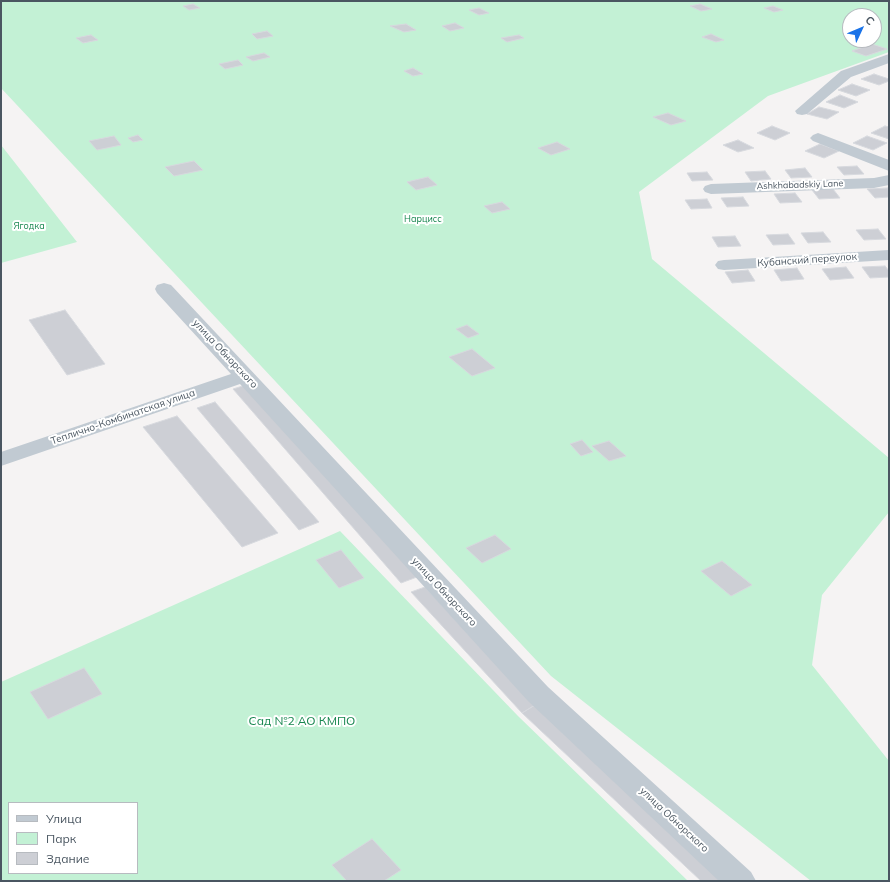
<!DOCTYPE html>
<meta charset="utf-8">
<style>
body{margin:0}
#map{position:relative;width:890px;height:882px;overflow:hidden;background:#f5f3f3;font-family:Mulish,sans-serif}
canvas{display:block}
.frame{position:absolute;inset:0;border:2px solid #4a5661;pointer-events:none}
.legend{position:absolute;left:8px;top:802px;width:130px;height:72px;box-sizing:border-box;background:#fff;border:1px solid #b7bbc0;margin:0;padding:5px 7px;list-style:none;font-size:12px;color:#4a5661}
.legend li{display:flex;align-items:center;gap:8px;height:20px}
.legend b{width:20px;border:1px solid #b7bbc0}
.north{position:absolute;left:842px;top:8px;width:40px;height:40px;box-sizing:border-box;background:#fff;border:1px solid #b7bbc0;border-radius:50%;rotate:46deg;font-size:11px;font-weight:700;line-height:16px;text-align:center;color:#4a5661}
.north::after{content:'';display:block;margin:auto;width:14px;height:18px;background:#1a73e8;clip-path:polygon(50% 0,100% 100%,50% 72%,0 100%)}
</style>
<div id="map">
<canvas width="890" height="882"></canvas>
<div class="frame"></div>
<ul class="legend">
<li><b style="height:5px;background:#c1cad2"></b>Улица</li>
<li><b style="height:11px;background:#c3f1d5"></b>Парк</li>
<li><b style="height:11px;background:#cdcfd5"></b>Здание</li>
</ul>
<div class="north">С</div>
</div>
<script>
const g = document.querySelector('canvas').getContext('2d');
g.lineJoin = 'round';
function fillPath(path, color) { g.fillStyle = color; g.fill(path, 'evenodd'); }
const toPath = rows => new Path2D(rows.map(r => 'M' + r).join(''));
function stroke(path, color, width, dash) { g.strokeStyle = color; g.lineWidth = width; g.lineCap = dash ? 'butt' : 'round'; g.setLineDash(dash || []); g.stroke(path); }
function drawText(font, color, halo, rows, align = 'center') {
  g.font = font + ' Mulish,sans-serif'; g.lineWidth = 4; g.setLineDash([]); g.textBaseline = 'middle'; g.strokeStyle = halo; g.fillStyle = color; for (const [text, x, y, turn = 0] of rows) {
    g.save(); g.translate(x, y); g.rotate((+turn || 0) * Math.PI / 180); g.textAlign = isNaN(turn) ? turn : align; if (halo) g.strokeText(text, 0, 0); g.fillText(text, 0, 0); g.restore();
  }
}
fillPath(toPath([
 [1,1,889,1,889,52,768,96,639,192,652,259,889,458,889,512,822,595,812,665,889,761,889,881,811,881,551,676,1,88],
 [850,16,874,16,874,40,850,40],
 [1,145,77,242,1,263],
 [340,531,518,716,688,881,1,881,1,682],
 [9,803,137,803,137,873,9,873]
]), '#c3f1d5');
const building = toPath([
 [193,4,200,8,189,10,183,6,193,4],
 [700,4,712,9,701,11,690,6,700,4],
 [773,6,783,10,774,12,764,8,773,6],
 [479,8,489,13,479,15,469,10,479,8],
 [455,23,464,28,450,31,442,26,455,23],
 [406,24,416,30,404,32,390,26,406,24],
 [267,31,273,36,257,39,252,34,267,31],
 [711,34,724,40,716,42,702,37,711,34],
 [91,35,98,40,83,43,76,38,91,35],
 [519,35,524,38,507,42,501,38,519,35],
 [872,44,887,49,866,56,852,51,872,44],
 [264,53,270,57,253,61,246,57,264,53],
 [238,60,243,65,225,69,219,64,238,60],
 [413,68,423,74,413,76,404,71,413,68],
 [874,74,889,79,889,81,879,85,861,79,874,74],
 [852,84,870,90,856,96,838,90,852,84],
 [840,95,858,102,844,108,826,102,840,95],
 [819,107,839,112,827,119,807,114,819,107],
 [668,113,686,121,671,125,653,117,668,113],
 [772,126,790,133,775,140,757,133,772,126],
 [885,126,889,127,889,139,871,133,885,126],
 [138,135,143,140,133,142,128,138,138,135],
 [114,136,121,145,97,150,89,141,114,136],
 [867,136,887,143,873,150,853,143,867,136],
 [738,140,754,148,738,152,723,145,738,140],
 [557,142,570,149,551,155,538,148,557,142],
 [820,144,839,151,824,158,805,151,820,144],
 [194,161,203,170,174,176,165,167,194,161],
 [857,166,864,174,844,175,837,167,857,166],
 [805,168,812,177,791,178,785,170,805,168],
 [765,171,771,179,751,181,745,172,765,171],
 [707,172,713,180,692,181,687,173,707,172],
 [428,177,437,185,416,190,407,182,428,177],
 [888,188,889,197,875,198,867,189,888,188],
 [833,189,840,198,819,199,812,190,833,189],
 [795,193,802,202,780,203,774,194,795,193],
 [743,197,749,206,727,207,721,198,743,197],
 [707,199,712,208,691,209,685,200,707,199],
 [502,202,510,209,492,213,484,206,502,202],
 [878,229,886,239,864,240,856,230,878,229],
 [823,232,831,242,808,243,801,233,823,232],
 [788,234,795,244,773,245,766,235,788,234],
 [735,236,741,246,718,247,712,237,735,236],
 [885,266,889,271,889,277,870,278,862,267,885,266],
 [846,267,854,278,830,280,822,269,846,267],
 [797,268,804,279,781,281,774,270,797,268],
 [748,270,755,281,732,283,725,272,748,270],
 [65,310,105,364,67,375,29,320,65,310],
 [467,325,479,334,468,338,456,329,467,325],
 [472,349,495,368,472,376,449,357,472,349],
 [246,385,417,577,401,583,233,389,246,385],
 [215,402,319,522,299,530,197,408,215,402],
 [177,416,278,533,242,547,143,427,177,416],
 [582,440,593,452,581,456,570,444,582,440],
 [609,441,626,456,609,461,592,446,609,441],
 [495,535,511,549,482,563,466,548,495,535],
 [341,550,364,578,339,588,316,560,341,550],
 [722,561,752,585,731,596,701,571,722,561],
 [425,587,535,705,522,713,411,592,425,587],
 [84,668,102,694,48,719,30,692,84,668],
 [535,705,726,881,701,881,522,713,535,705],
 [372,839,401,870,384,881,347,881,332,865,372,839]
]);
fillPath(building, '#cdcfd5');
stroke(building, '#d7d9de', 1);
fillPath(toPath([
 [889,54,889,63,851,77,807,114,802,115,797,114,795,111,841,71,889,54],
 [818,133,889,160,889,171,813,141,810,138,813,135,818,133],
 [889,175,889,185,874,188,711,194,705,192,703,189,705,186,711,184,874,178,889,175],
 [889,250,889,260,724,270,718,269,715,265,718,261,724,260,889,250],
 [164,283,171,285,548,687,751,872,756,881,719,881,528,701,240,384,1,466,1,452,231,374,157,293,155,289,157,285,164,283]
]), '#c1cad2');
drawText('9px', '#4a5661', '#fff', [
 ["Ashkhabadskiy Lane",800,185,-2]
]);
drawText('9px', '#17864f', '#fff', [
 ["Нарцисс",423,219],
 ["Ягодка",29,226]
]);
drawText('10px', '#4a5661', '#fff', [
 ["Кубанский переулок",807,260,-4],
 ["улица Обнорского",225,354,47],
 ["Теплично-Комбинатская улица",123,417,-19],
 ["улица Обнорского",444,592,47],
 ["улица Обнорского",674,820,43]
]);
drawText('12px', '#17864f', '#fff', [
 ["Сад №2 АО КМПО",302,721]
]);
</script>
